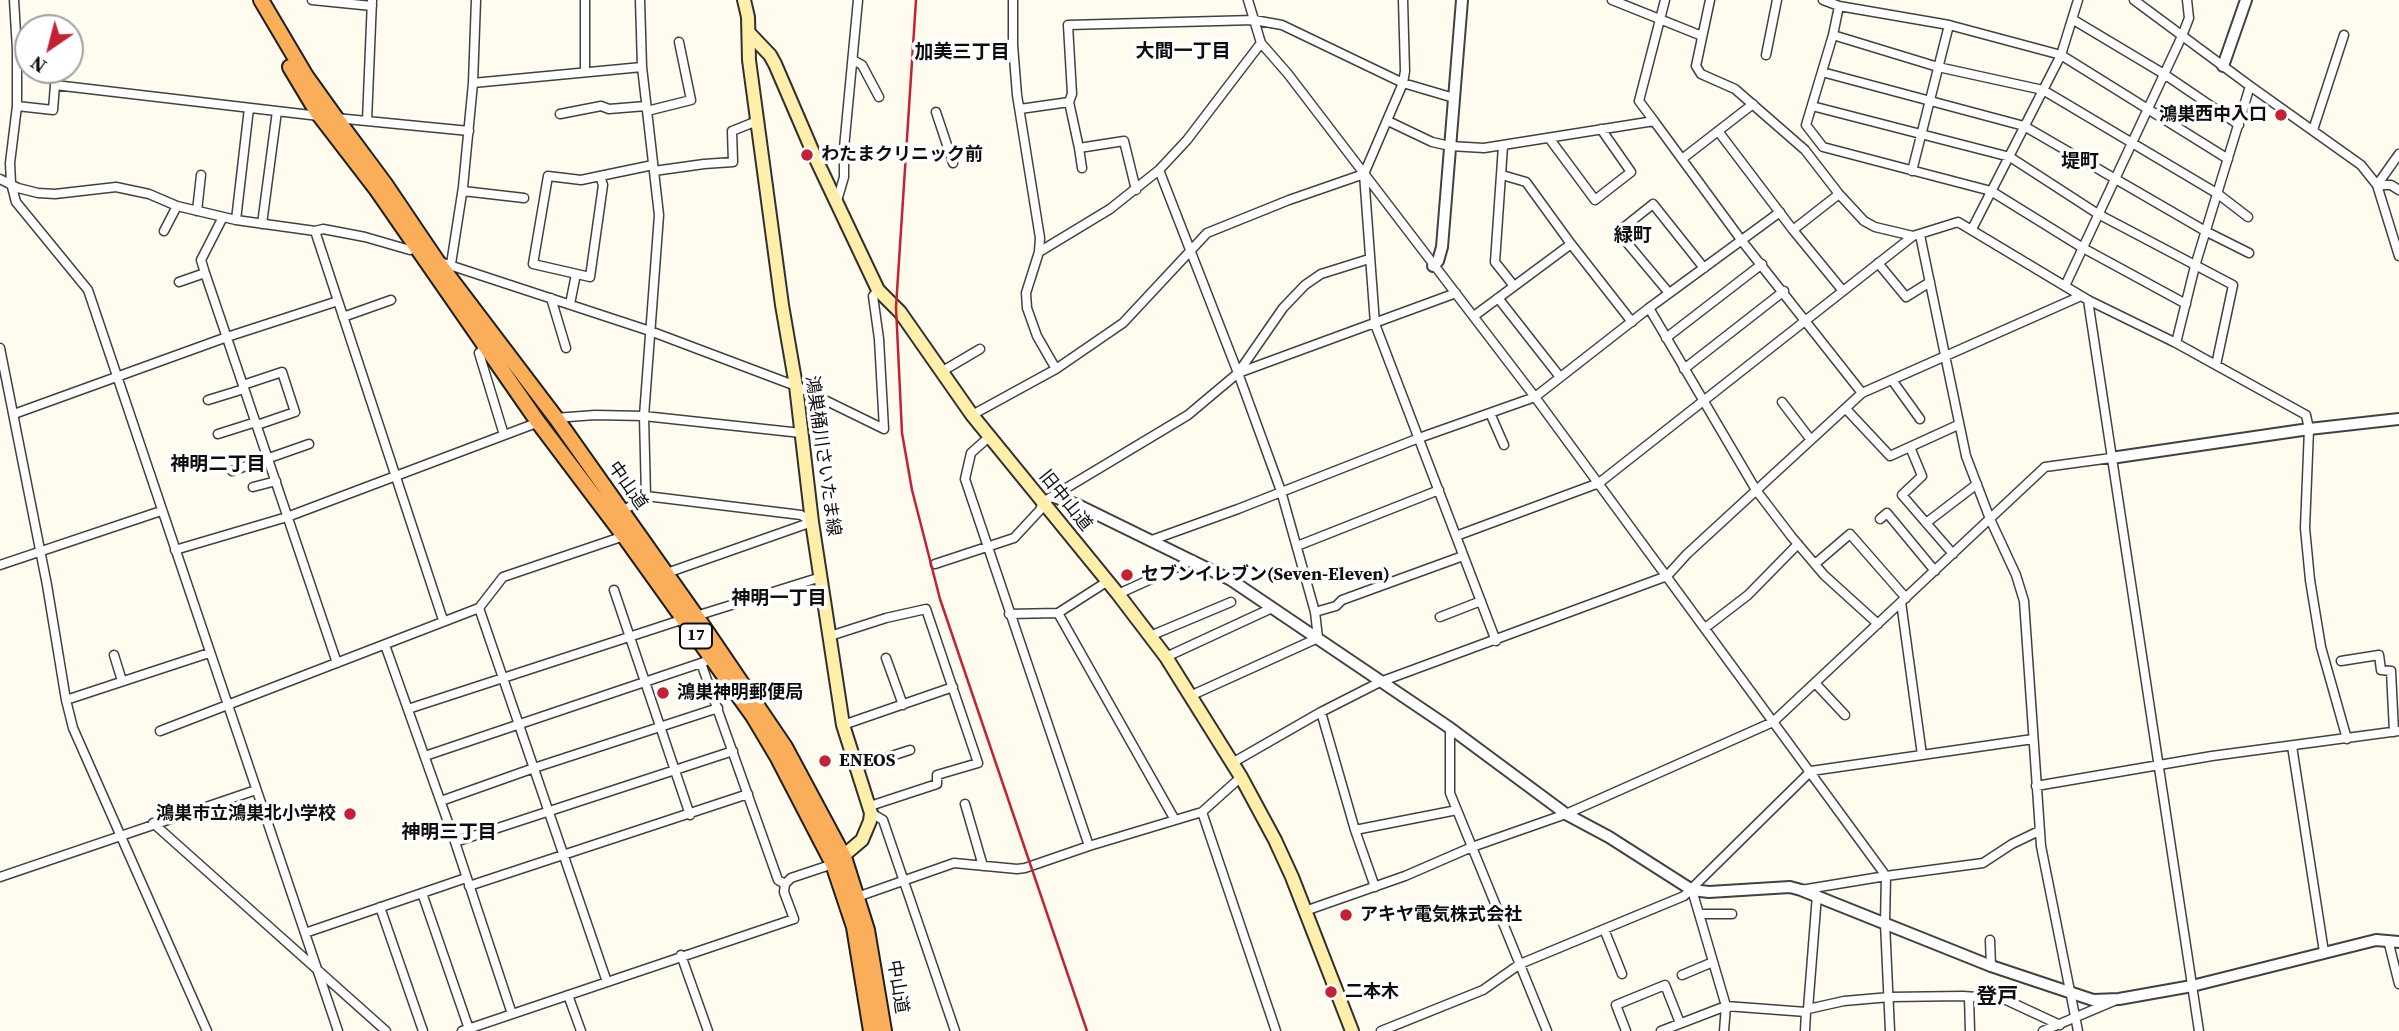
<!DOCTYPE html>
<meta charset="utf-8">
<style>
body{margin:0}
#map{position:relative;width:2399px;height:1031px;overflow:hidden;background:#fffbef;font-family:"Source Serif 4",serif}
canvas{display:block}
.north{position:absolute;left:14px;top:14px;width:70px;height:70px;box-sizing:border-box;background:#fff;border:2px solid #9f9f9f;border-radius:50%;rotate:215deg;font-size:19px;font-weight:700;line-height:28px;text-align:center;color:#0e0e0e}
.north::after{content:'';display:block;margin:auto;width:24px;height:32px;background:#c32135;clip-path:polygon(50% 0,100% 100%,50% 72%,0 100%)}
</style>
<div id="map">
<canvas width="2399" height="1031"></canvas>
<div class="north">N</div>
</div>
<script>
const g = document.querySelector('canvas').getContext('2d');
g.lineJoin = 'round';
const toPath = rows => new Path2D(rows.map(r => 'M' + r).join(''));
function stroke(path, color, width, dash) { g.strokeStyle = color; g.lineWidth = width; g.lineCap = dash ? 'butt' : 'round'; g.setLineDash(dash || []); g.stroke(path); }
function drawText(font, color, halo, rows, align = 'center') {
  g.font = font + ' "Source Serif 4","Noto Sans JP",serif'; g.lineWidth = 7; g.setLineDash([]); g.textBaseline = 'middle'; g.strokeStyle = halo; g.fillStyle = color; for (const [text, x, y, turn = 0] of rows) {
    g.save(); g.translate(x, y); g.rotate((+turn || 0) * Math.PI / 180); g.textAlign = isNaN(turn) ? turn : align; if (halo) g.strokeText(text, 0, 0); g.fillText(text, 0, 0); g.restore();
  }
}
const minor = toPath([
 [14,0,17,50,17,106,10,163,11,183,16,202,88,290,338,1031],
 [312,0,372,6],
 [640,0,642,67,659,215,644,416,646,496],
 [1013,0,1013,45,1017,95,1040,238,1039,252,1026,293,1027,308,1037,336,1056,369],
 [1248,0,1261,43,1288,74,1535,397,1886,876,1885,923,1890,1031],
 [1403,0,1405,71,1403,83,1364,174,1375,324,1496,641],
 [1612,0,1702,36],
 [1710,0,1696,66,1701,74,1735,89,1805,150,1839,194,1864,221,1875,227,1913,236],
 [1823,0,1839,6,1949,25,2061,55,2228,159],
 [2134,0,2250,86,2361,165,2377,185,2399,256],
 [1839,6,1833,35,1806,125,1823,147,1991,191,2083,248,2186,304],
 [2072,19,2164,74,2239,125],
 [1833,35,1938,67,2043,90,2218,194,2248,217],
 [1766,55,1777,0],
 [853,60,862,65,879,97],
 [585,72,585,0],
 [1822,72,2024,126,2207,232,2249,253],
 [473,83,642,67],
 [1069,102,1079,148],
 [17,106,53,110,55,85,319,116],
 [1812,106,2010,157,2098,214,2233,285,2216,365],
 [1020,109,1069,102,1072,94,1068,25,1254,20,1282,25,1403,83,1454,98],
 [647,111,691,100,679,42],
 [936,112,953,163],
 [560,114,601,106,609,109,646,106],
 [336,118,469,131],
 [367,121,372,0],
 [1388,121,1432,142,1450,146,1484,148,1654,121,1742,241,1862,393],
 [1654,121,1639,101,1665,0],
 [2313,130,2344,35],
 [1718,131,1793,230,1843,291],
 [1549,138,1595,200,1631,172,1601,129],
 [1503,146,1495,262,1514,286],
 [1682,159,1753,104],
 [1082,168,1079,148,1124,141,1136,190],
 [1159,170,1238,373,1281,491,1315,612,1318,638,1190,696],
 [654,171,704,164,733,162,732,131,757,121],
 [1912,171,1949,25],
 [1502,175,1526,182,1571,244,1632,322],
 [600,176,603,185,590,277,533,264,548,176,581,180,600,176,653,165],
 [0,179,18,188,38,193,55,194,116,187,149,194,177,206,236,220,315,231,323,229,365,237,410,250,415,246],
 [2377,185,2399,154],
 [2377,185,2391,185,2399,190],
 [463,191,524,198],
 [837,201,844,177,844,148,858,0],
 [197,211,201,175],
 [223,217,201,260,205,273,337,663],
 [236,220,249,108],
 [262,224,277,111],
 [1972,229,2061,55,2078,0],
 [1793,230,1839,194],
 [164,231,177,206],
 [315,231,443,620],
 [1920,235,1966,456,1990,519,2016,575,2024,601,2041,846,2078,1031],
 [1039,252,1110,209,1159,170,1187,140,1261,43],
 [437,261,650,331,796,386,884,429,879,339,873,296,878,290],
 [1878,263,1906,297,1930,282],
 [451,264,463,187,473,83,476,0],
 [179,282,205,273],
 [2065,286,2182,36,2189,18,2187,0],
 [1669,293,1618,232,1653,204,1704,268],
 [551,298,566,348],
 [1498,298,1560,377],
 [2088,300,2199,1031],
 [570,304,576,274],
 [1649,308,1756,490,1791,536,1824,575,1878,624],
 [1474,316,1571,244],
 [343,317,391,300],
 [1666,338,1762,264],
 [2176,343,2195,266,2250,86],
 [487,346,479,353,504,435],
 [0,348,47,585,66,700,73,728,207,1031],
 [1684,369,1784,291],
 [941,372,980,349],
 [1238,373,1456,293],
 [1892,380,1920,419],
 [243,385,282,372,295,412,257,425],
 [208,400,244,389],
 [1782,402,1811,440],
 [1846,409,1890,456,1958,425],
 [1490,413,1504,445],
 [14,414,227,337,338,301],
 [972,415,1056,369,1123,323,1207,233,1289,200,1364,174],
 [555,418,595,415,644,416,801,433],
 [218,434,256,422],
 [989,437,971,453,965,479,1089,846],
 [1910,447,1922,476,1902,495,1953,554],
 [232,471,309,444],
 [253,487,276,481],
 [621,512,646,496,801,515,812,522],
 [1880,519,1887,513,1935,571],
 [1926,523,1977,484],
 [1456,536,1599,483,1913,236,1958,222,2088,300,2176,343,2306,415,2309,429,2305,528,2310,580,2321,647,2347,739],
 [1152,540,1238,509,1419,438,1535,397,1649,308,1780,212],
 [1297,546,1439,490],
 [175,550,287,517,539,422],
 [935,564,1014,538,1040,510,1043,502,1188,415,1238,373,1283,308,1305,285,1321,274,1369,259],
 [1815,564,1850,534,1906,598],
 [0,565,161,511],
 [664,574,812,522],
 [614,590,690,815],
 [1118,594,1193,560],
 [1901,602,1922,755],
 [479,608,607,982],
 [1315,612,1336,606,1342,600,1463,556],
 [1058,613,1175,820],
 [1009,614,1058,613,1108,581],
 [696,616,821,577],
 [1440,617,1481,601],
 [1705,628,1748,595,1798,544],
 [830,636,886,618,926,609,978,763,937,775,937,784,870,806],
 [1150,636,1231,602],
 [385,645,455,842,512,1014],
 [114,655,122,681],
 [1166,657,1272,608],
 [886,658,903,705],
 [2341,661,2379,655,2381,670,2391,671,2394,732],
 [1816,684,1845,715],
 [66,700,209,653],
 [408,709,684,619],
 [1321,712,1355,830,1375,887],
 [843,725,953,687],
 [1450,728,1450,793,1547,1031],
 [160,731,479,608,503,577,624,536],
 [2292,746,2324,952],
 [425,756,704,662],
 [1232,763,1321,712,1380,682,1667,576,1687,554,1862,393,2081,296],
 [857,767,910,750],
 [2036,786,2212,756,2399,731],
 [441,801,534,768,718,708],
 [965,804,983,866],
 [1202,812,1276,1031],
 [871,813,883,820,955,1031],
 [153,823,386,1031],
 [1355,830,1457,810],
 [455,842,733,751],
 [0,877,256,790],
 [785,884,791,878,833,864],
 [469,886,748,794],
 [1692,890,1726,1006,1724,1031],
 [1801,890,1886,876,1983,863,2012,844,2039,831],
 [422,893,469,1029],
 [857,897,954,863,1017,869,1025,868,1089,846,1202,812,1241,777],
 [380,907,423,1031],
 [1305,911,1405,876,1472,847,1566,814,1773,722,2045,467,2111,458],
 [1699,914,1732,914],
 [1604,929,1622,974],
 [305,933,466,878],
 [1990,940,1991,966],
 [2388,940,2399,984],
 [681,955,708,1031],
 [1682,975,1713,962],
 [568,995,581,1031],
 [1969,997,1970,1031],
 [1808,1009,1817,895],
 [1806,1012,1808,1009,1844,1001,1890,997,1963,996,2004,999,2060,1025],
 [462,1031,794,919,784,892,785,884,778,880,701,663],
 [1381,1031,1483,990,1520,964,1684,896,1811,771,2033,739],
 [1626,1031,1616,1005,1665,985,1680,1023],
 [1661,1031,1726,1006,1806,1012,1805,1031],
 [2043,1031,2114,1001]
]);
const tertiary = toPath([
 [2223,66,2246,0],
 [1433,266,1438,261,1442,247,1462,0],
 [2111,458,2309,429,2399,419],
 [1054,497,1078,505,1231,580,1450,728,1566,814,1609,837,1692,890,1709,892,1790,887,1801,890,1991,966,2093,1000,2119,999,2192,986,2376,940,2399,942]
]);
const secondary = toPath([
 [744,0,748,17,749,60,782,305,796,386,812,522,843,725,871,813,870,821,862,840,836,862],
 [749,33,770,55,775,64,815,157,878,290,900,312,972,415,1118,594,1166,657,1241,777,1275,840,1292,877,1352,1031]
]);
const trunk = toPath([
 [261,0,306,76,336,118,385,184,437,261,556,418,696,616,785,747,844,857,867,930,884,1031],
 [290,67,317,112,377,190,538,422,624,536,753,716,778,758,833,864,854,927,871,1031]
]);
stroke(minor, '#414141', 11);
stroke(tertiary, '#414141', 14);
stroke(secondary, '#303030', 16);
stroke(trunk, '#1f1f1f', 18);
stroke(minor, '#fff', 8);
stroke(tertiary, '#fff', 10);
stroke(secondary, '#ffefaa', 12);
stroke(trunk, '#fbae5a', 14);
stroke(toPath([
 [916,0,896,307,902,433,912,490,940,599,1087,1031]
]), '#c32135', 2.5);
for (const [x, y, r, color] of [
 [2281,115,7,"#c32135"],
 [807,155,7,"#c32135"],
 [1127,575,7,"#c32135"],
 [663,693,7,"#c32135"],
 [825,761,7,"#c32135"],
 [350,814,7,"#c32135"],
 [1346,915,7,"#c32135"],
 [1331,992,7,"#c32135"]
]) { const dot = new Path2D(); dot.arc(x, y, r, 0, 2 * Math.PI); g.fillStyle = color; g.fill(dot); stroke(dot, '#fff', 2.5); }
for (const [x, y, w] of [
 [696,636,32]
]) { const box = new Path2D(); box.roundRect(x - w / 2, y - 12.5, w, 25, 5); g.fillStyle = '#fff'; g.fill(box); stroke(box, '#0e0e0e', 2); }
drawText('bold 16px', '#0e0e0e', null, [
 ["17",696,636]
]);
drawText('bold 18px', '#0e0e0e', '#fff', [
 ["鴻巣西中入口",2267,115,"right"],
 ["わたまクリニック前",821,155],
 ["セブンイレブン(Seven-Eleven)",1141,575],
 ["鴻巣神明郵便局",677,693],
 ["ENEOS",839,761],
 ["鴻巣市立鴻巣北小学校",336,814,"right"],
 ["アキヤ電気株式会社",1360,915],
 ["二本木",1345,992]
], 'left');
drawText('18px', '#0e0e0e', '#fff', [
 ["鴻巣桶川さいたま線",822,456,82],
 ["中山道",627,486,55],
 ["旧中山道",1065,501,51],
 ["中山道",897,987,81]
]);
drawText('bold 19px', '#0e0e0e', '#fff', [
 ["大間一丁目",1183,52],
 ["加美三丁目",962,53],
 ["堤町",2080,162],
 ["緑町",1633,236],
 ["神明二丁目",218,465],
 ["神明一丁目",779,599],
 ["神明三丁目",449,833]
]);
drawText('bold 21px', '#0e0e0e', '#fff', [
 ["登戸",1997,998]
]);
</script>
